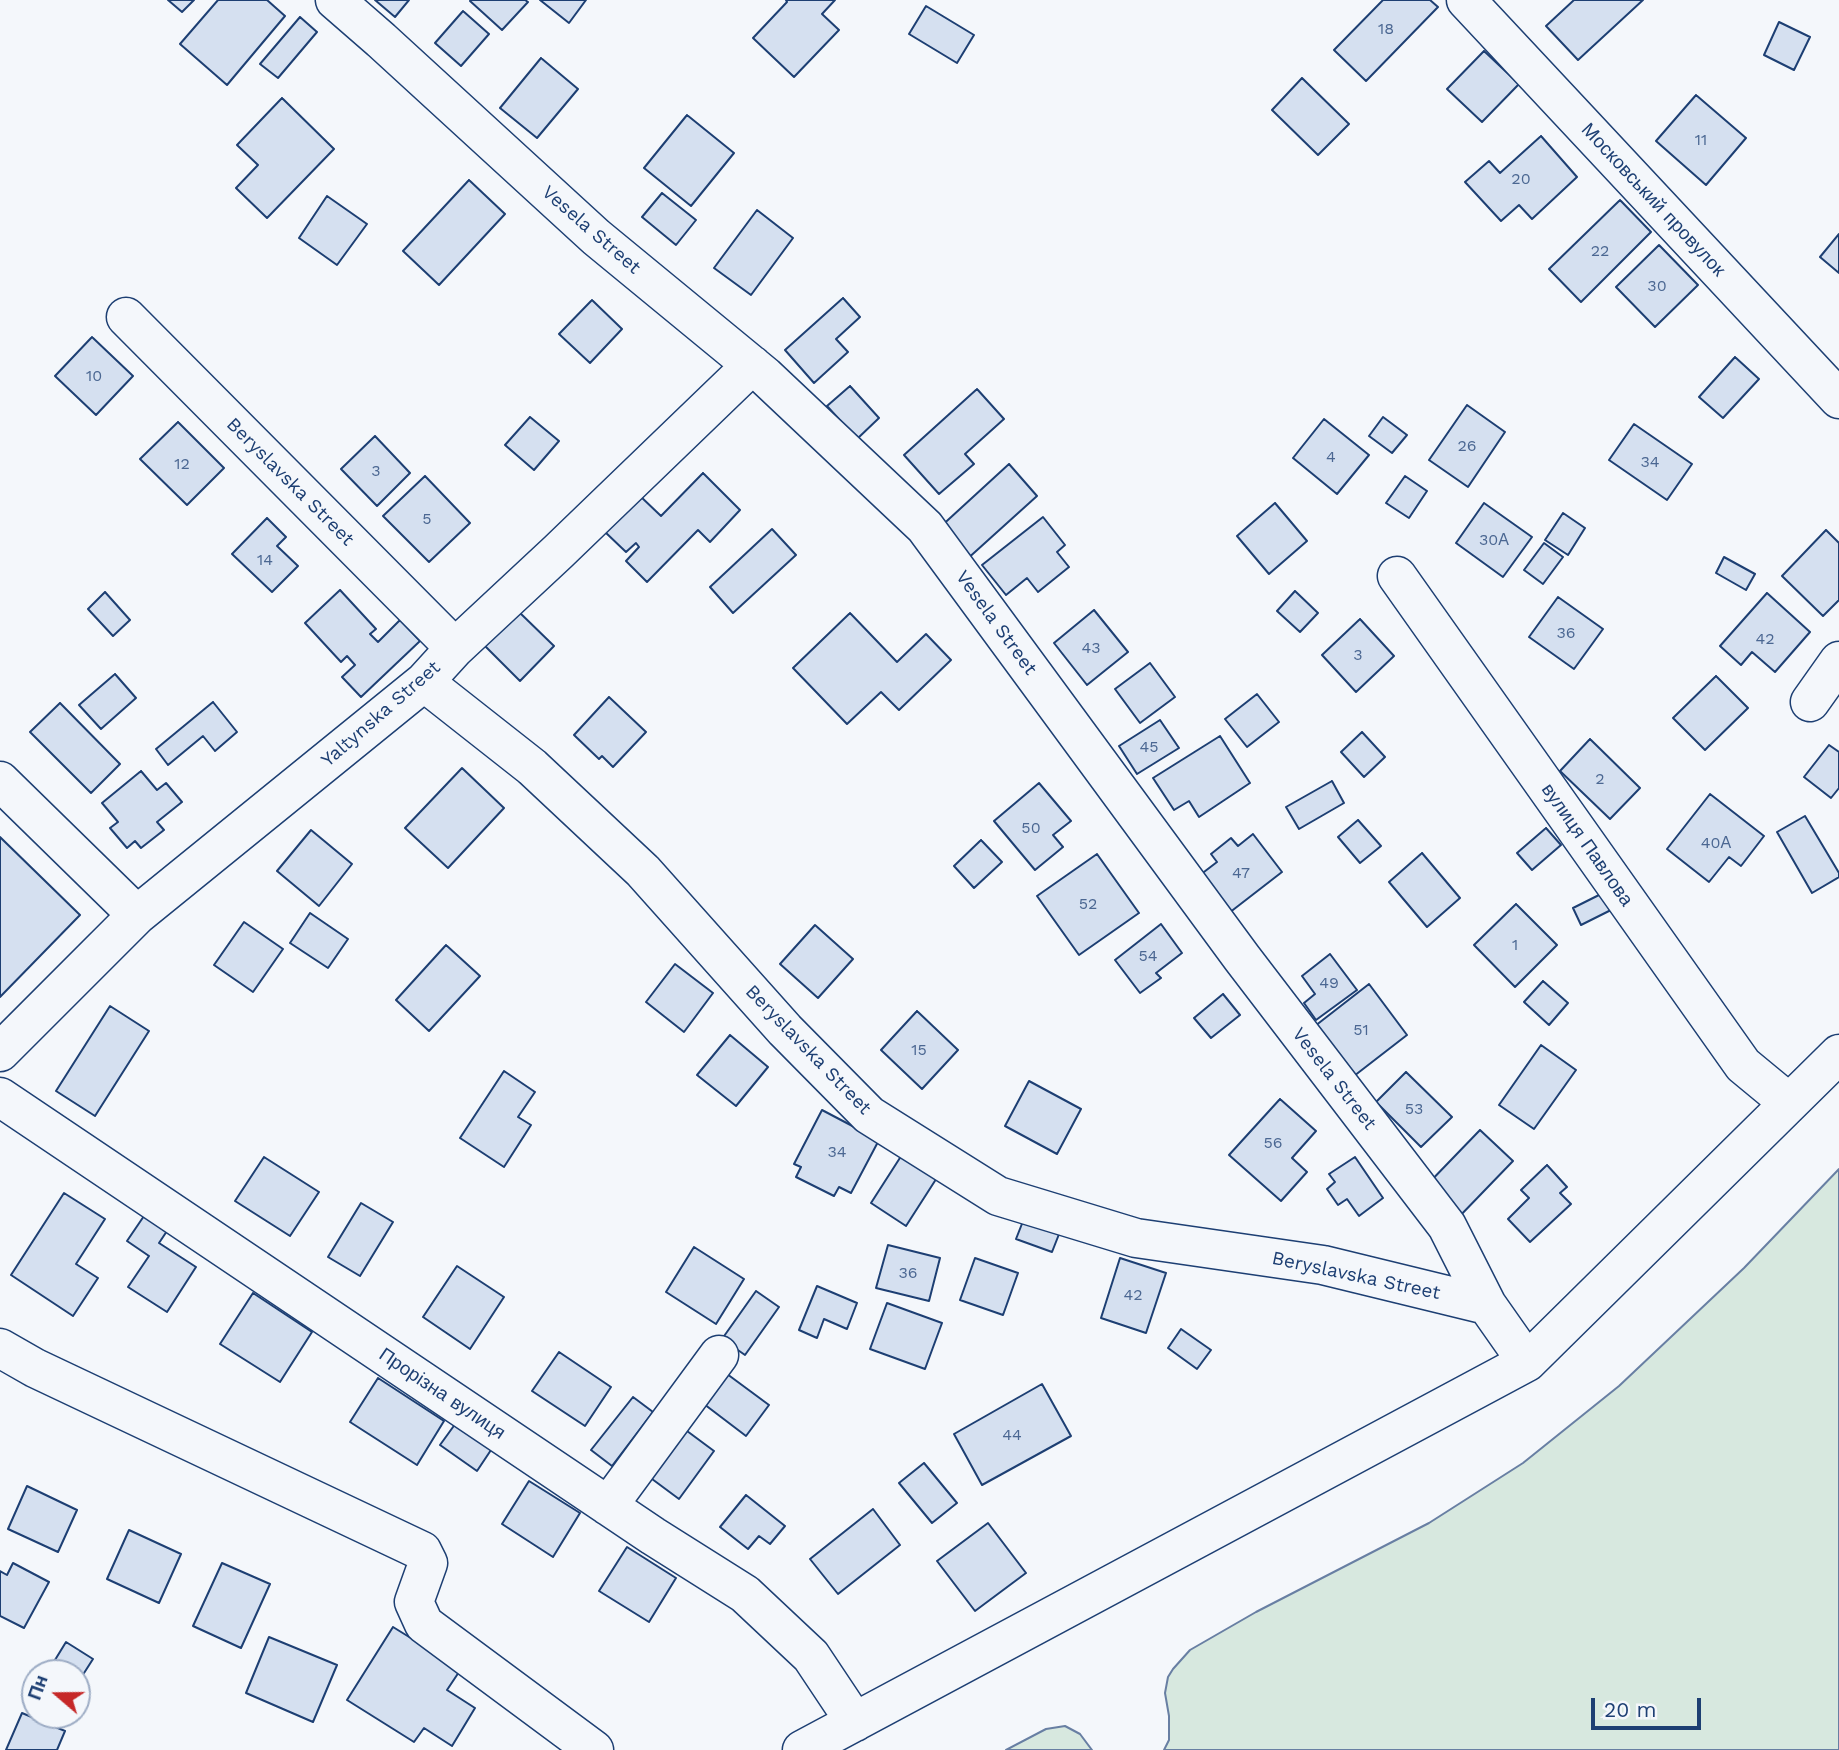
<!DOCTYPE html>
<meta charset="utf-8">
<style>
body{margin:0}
#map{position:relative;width:1839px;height:1750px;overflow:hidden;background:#f4f7fb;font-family:"Work Sans",sans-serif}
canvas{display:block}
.north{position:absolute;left:21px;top:1659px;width:70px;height:70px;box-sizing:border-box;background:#f4f7fb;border:2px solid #9eadc5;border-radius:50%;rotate:290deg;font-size:19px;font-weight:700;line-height:28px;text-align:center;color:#1d3f73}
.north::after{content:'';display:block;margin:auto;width:24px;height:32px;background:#c62828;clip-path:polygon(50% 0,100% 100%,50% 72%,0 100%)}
.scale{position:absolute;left:1591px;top:1698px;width:110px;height:32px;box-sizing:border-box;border:4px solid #1d3f73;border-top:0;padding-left:9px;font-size:21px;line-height:24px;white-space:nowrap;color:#1d3f73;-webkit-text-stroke:5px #f4f7fb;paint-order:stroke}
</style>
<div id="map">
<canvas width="1839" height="1750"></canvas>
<div class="north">Пн</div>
<div class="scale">20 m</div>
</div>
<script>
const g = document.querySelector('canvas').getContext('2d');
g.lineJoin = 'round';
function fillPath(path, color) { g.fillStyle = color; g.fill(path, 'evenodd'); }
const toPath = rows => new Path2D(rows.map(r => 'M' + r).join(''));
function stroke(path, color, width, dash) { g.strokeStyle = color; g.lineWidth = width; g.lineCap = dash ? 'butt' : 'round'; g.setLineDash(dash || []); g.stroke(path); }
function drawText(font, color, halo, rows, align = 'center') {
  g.font = font + ' "Work Sans",sans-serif'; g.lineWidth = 5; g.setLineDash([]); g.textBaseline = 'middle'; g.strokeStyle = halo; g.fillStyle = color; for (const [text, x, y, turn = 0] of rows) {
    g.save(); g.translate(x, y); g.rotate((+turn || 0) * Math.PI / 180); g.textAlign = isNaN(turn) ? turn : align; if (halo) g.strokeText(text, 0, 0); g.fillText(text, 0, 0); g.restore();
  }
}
const green = toPath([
 [1839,1169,1839,1750,1164,1750,1169,1740,1169,1716,1165,1693,1168,1677,1173,1669,1190,1650,1256,1612,1429,1523,1523,1463,1619,1386,1744,1268,1839,1169],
 [1065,1726,1080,1734,1092,1750,1006,1750,1046,1729,1065,1726]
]);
fillPath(green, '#d7e8df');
stroke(green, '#687fa3', 2);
const building = toPath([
 [168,0,194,0,182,12,168,0],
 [218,0,267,0,285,16,227,85,180,44,218,0],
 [375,0,409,0,395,17,375,0],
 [471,0,525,0,528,2,502,30,470,1,471,0],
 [540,0,586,0,569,23,540,0],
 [786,0,835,0,822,14,839,30,794,77,753,38,787,2,786,0],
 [1383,0,1430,0,1438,7,1366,81,1334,50,1383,0],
 [1574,0,1643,0,1578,60,1546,26,1574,0],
 [926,6,974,35,957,63,909,34,926,6],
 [463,11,489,34,461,66,435,43,463,11],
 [300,17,317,32,278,78,260,64,300,17],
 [1779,22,1810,37,1794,70,1764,55,1779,22],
 [1484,51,1519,84,1482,122,1447,89,1484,51],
 [541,58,578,89,537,138,500,108,541,58],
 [1302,78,1349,124,1318,155,1272,110,1302,78],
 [1696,95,1746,138,1706,185,1656,141,1696,95],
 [282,98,334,149,267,218,236,188,258,165,237,145,282,98],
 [687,115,734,153,691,206,644,168,687,115],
 [1541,136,1577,177,1532,219,1519,205,1501,221,1465,182,1489,161,1500,173,1541,136],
 [469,180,505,214,439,285,403,251,469,180],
 [662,193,696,220,676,245,642,217,662,193],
 [327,196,367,224,337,265,299,238,327,196],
 [1620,200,1651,232,1581,302,1549,269,1620,200],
 [757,210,793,238,751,295,714,268,757,210],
 [1839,234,1839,273,1820,257,1839,234],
 [1659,245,1698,285,1655,327,1616,287,1659,245],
 [843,298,860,317,836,339,848,352,814,383,785,350,843,298],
 [592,300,622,329,590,363,559,334,592,300],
 [92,337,133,376,96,415,55,376,92,337],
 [1735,357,1759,379,1723,418,1699,397,1735,357],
 [850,386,879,418,857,439,827,406,850,386],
 [977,389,1004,419,965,454,974,464,939,494,904,455,977,389],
 [1467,405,1505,432,1468,487,1429,460,1467,405],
 [530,417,559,441,534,470,505,445,530,417],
 [1383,417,1407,435,1392,453,1369,436,1383,417],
 [1324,419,1369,455,1337,494,1293,458,1324,419],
 [178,422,224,468,187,505,140,459,178,422],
 [1634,424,1692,464,1667,500,1609,460,1634,424],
 [375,436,410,473,377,506,341,469,375,436],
 [1009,464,1037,496,965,561,937,530,1009,464],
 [703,473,740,510,710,542,698,530,647,582,626,561,639,547,636,543,626,552,604,531,639,495,661,516,703,473],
 [425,476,470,523,429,562,383,516,425,476],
 [1405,476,1427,491,1409,518,1386,503,1405,476],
 [1275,503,1307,541,1269,574,1237,536,1275,503],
 [1484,503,1532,537,1503,577,1456,543,1484,503],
 [1563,513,1585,528,1568,555,1545,540,1563,513],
 [1043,517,1065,545,1057,552,1069,567,1038,592,1027,578,1006,595,982,565,1043,517],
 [267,518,286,537,277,546,298,566,272,592,232,554,267,518],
 [772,529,796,555,733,613,710,587,772,529],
 [1826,530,1839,543,1839,600,1823,616,1782,576,1826,530],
 [1544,543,1563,557,1543,584,1524,570,1544,543],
 [1724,557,1755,574,1746,590,1716,573,1724,557],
 [340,590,376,629,370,634,378,642,400,620,420,641,361,697,342,677,355,665,347,656,341,662,305,623,340,590],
 [1295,591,1318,613,1300,632,1277,611,1295,591],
 [105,592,130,620,113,636,88,609,105,592],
 [1767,593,1810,632,1775,672,1752,652,1741,665,1720,646,1767,593],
 [1558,597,1603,629,1574,669,1529,637,1558,597],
 [1094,610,1128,652,1087,685,1054,643,1094,610],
 [518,611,554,646,520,681,485,646,518,611],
 [850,613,897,662,926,634,951,660,899,710,881,692,847,724,793,668,850,613],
 [1360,619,1394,656,1356,692,1322,655,1360,619],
 [1150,663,1175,697,1140,723,1115,689,1150,663],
 [115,674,136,698,101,729,79,705,115,674],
 [1716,676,1748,708,1705,750,1673,718,1716,676],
 [1257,694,1279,722,1247,747,1225,719,1257,694],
 [609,697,646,732,613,767,602,756,599,759,574,735,609,697],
 [213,702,237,732,215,751,203,736,168,765,156,749,213,702],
 [60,703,120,764,91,793,30,732,60,703],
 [1160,720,1179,748,1137,774,1119,746,1160,720],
 [1362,732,1385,757,1364,777,1341,752,1362,732],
 [1220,736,1250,783,1199,817,1189,801,1174,810,1153,778,1220,736],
 [1590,739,1640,788,1610,819,1560,771,1590,739],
 [1829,745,1839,752,1839,788,1831,798,1804,777,1829,745],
 [462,768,504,808,448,868,405,828,462,768],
 [141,771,157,790,166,783,182,802,157,822,164,830,141,848,135,841,127,848,110,828,118,822,102,803,141,771],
 [1332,781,1344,803,1299,829,1286,807,1332,781],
 [1039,783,1071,821,1053,835,1063,847,1035,870,994,821,1039,783],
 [1710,794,1764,836,1741,866,1729,857,1709,882,1667,849,1710,794],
 [1805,816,1839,873,1839,877,1812,893,1777,832,1805,816],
 [1358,820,1381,846,1360,863,1338,837,1358,820],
 [1546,828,1561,845,1532,870,1517,853,1546,828],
 [311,830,352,864,319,906,277,871,311,830],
 [1253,834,1282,872,1229,913,1200,875,1217,862,1211,854,1231,838,1238,846,1253,834],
 [0,837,80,915,0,997,0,837],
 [981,840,1002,862,974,888,954,866,981,840],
 [1422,853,1460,898,1427,927,1389,882,1422,853],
 [1097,854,1139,913,1079,955,1037,896,1097,854],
 [1603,893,1611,910,1581,925,1573,908,1603,893],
 [1516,904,1557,945,1515,987,1474,945,1516,904],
 [310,913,348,939,328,968,290,943,310,913],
 [244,922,283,949,253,992,214,965,244,922],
 [1161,924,1182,953,1156,973,1161,978,1140,993,1115,960,1161,924],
 [815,925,853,959,818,998,780,964,815,925],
 [446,945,480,976,429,1031,396,1000,446,945],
 [1330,954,1357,990,1316,1020,1304,1003,1315,994,1302,976,1330,954],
 [675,964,713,993,684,1032,646,1002,675,964],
 [1543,981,1568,1003,1549,1025,1524,1002,1543,981],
 [1369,984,1407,1035,1354,1076,1315,1026,1369,984],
 [1223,994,1240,1015,1211,1038,1194,1018,1223,994],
 [110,1006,149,1031,95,1116,56,1091,110,1006],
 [917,1011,958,1050,922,1089,881,1050,917,1011],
 [730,1035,768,1067,736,1106,697,1075,730,1035],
 [1541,1045,1576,1070,1534,1129,1499,1105,1541,1045],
 [504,1071,535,1092,518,1117,531,1125,504,1167,460,1138,504,1071],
 [1406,1072,1452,1117,1421,1147,1376,1102,1406,1072],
 [1029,1081,1081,1109,1057,1154,1005,1126,1029,1081],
 [1280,1099,1316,1131,1292,1158,1307,1172,1281,1201,1229,1155,1280,1099],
 [822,1110,879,1140,851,1193,839,1187,834,1196,796,1177,801,1167,794,1164,822,1110],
 [1480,1130,1513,1161,1456,1220,1423,1189,1480,1130],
 [905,1150,940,1173,906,1226,871,1203,905,1150],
 [264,1157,319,1192,290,1236,235,1201,264,1157],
 [1355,1157,1383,1198,1359,1216,1347,1199,1338,1205,1327,1189,1335,1182,1329,1174,1355,1157],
 [1547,1165,1567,1187,1560,1193,1571,1204,1530,1242,1508,1219,1529,1198,1521,1190,1547,1165],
 [64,1193,105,1219,76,1264,98,1278,73,1316,11,1275,64,1193],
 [361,1203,393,1222,360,1276,328,1257,361,1203],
 [1027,1211,1063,1224,1052,1252,1016,1239,1027,1211],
 [146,1213,169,1228,159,1243,196,1267,167,1312,128,1287,149,1256,127,1241,146,1213],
 [888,1245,940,1258,929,1301,876,1288,888,1245],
 [694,1247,744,1279,716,1324,666,1292,694,1247],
 [975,1258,1018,1273,1003,1315,960,1300,975,1258],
 [1120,1258,1166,1273,1146,1333,1101,1318,1120,1258],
 [457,1266,504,1297,470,1349,423,1317,457,1266],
 [817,1286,857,1303,847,1329,824,1319,817,1338,799,1330,817,1286],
 [756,1291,779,1307,745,1355,722,1339,756,1291],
 [253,1293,312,1332,280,1382,220,1344,253,1293],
 [887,1303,942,1323,925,1369,870,1349,887,1303],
 [1181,1329,1211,1350,1197,1369,1168,1348,1181,1329],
 [559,1352,611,1387,585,1426,532,1391,559,1352],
 [723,1371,769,1405,746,1436,700,1401,723,1371],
 [378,1378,444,1421,417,1465,350,1422,378,1378],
 [1042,1384,1071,1436,982,1485,954,1434,1042,1384],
 [633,1397,653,1412,612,1466,591,1450,633,1397],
 [461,1416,497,1441,477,1471,440,1445,461,1416],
 [683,1428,714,1451,679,1499,648,1476,683,1428],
 [924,1463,957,1503,932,1523,899,1483,924,1463],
 [529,1481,580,1513,553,1557,502,1524,529,1481],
 [27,1486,77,1510,58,1552,8,1529,27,1486],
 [746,1495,785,1526,770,1544,759,1536,748,1549,720,1527,746,1495],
 [873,1509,900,1545,838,1594,810,1559,873,1509],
 [988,1523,1026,1573,975,1611,937,1561,988,1523],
 [129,1530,181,1554,159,1603,107,1579,129,1530],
 [627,1547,676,1578,649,1622,599,1591,627,1547],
 [13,1563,49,1582,24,1628,0,1616,0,1571,7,1575,13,1563],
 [222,1563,270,1584,241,1648,193,1626,222,1563],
 [393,1627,461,1669,447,1690,475,1708,452,1746,424,1728,414,1742,347,1700,393,1627],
 [269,1637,337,1665,313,1722,246,1693,269,1637],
 [66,1642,93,1659,77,1684,77,1673,47,1673,66,1642],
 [22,1713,65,1731,57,1750,6,1750,22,1713]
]);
fillPath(building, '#d5e0f0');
stroke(building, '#1d3f73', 2);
const minor = toPath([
 [335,0,381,40,596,237,765,376,925,527,1242,958,1447,1226,1487,1305,1527,1362],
 [1466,0,1839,399],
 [126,317,455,648],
 [1397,576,1743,1065,1789,1103],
 [424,682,532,767,643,871,785,1030,869,1115,998,1196,1136,1238,1323,1265,1487,1305],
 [1810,702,1839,661],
 [0,781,137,915],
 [0,1052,137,915,424,682,455,648,558,552,752,365],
 [0,1097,653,1536,745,1594,811,1656,855,1722],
 [0,1348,35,1368,422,1551,428,1563,414,1602,424,1624,594,1750],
 [608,1506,719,1355],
 [802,1750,1527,1362,1839,1054]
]);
stroke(minor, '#1d3f73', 41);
stroke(minor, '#f4f7fb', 38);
drawText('16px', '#4b6792', null, [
 ["18",1386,29],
 ["11",1701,140],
 ["20",1521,179],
 ["22",1600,251],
 ["30",1657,286],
 ["10",94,376],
 ["26",1467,446],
 ["4",1331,457],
 ["34",1650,462],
 ["12",182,464],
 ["3",376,471],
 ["5",427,519],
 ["30А",1494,540],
 ["14",265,560],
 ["36",1566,633],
 ["42",1765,639],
 ["43",1091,648],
 ["3",1358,655],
 ["45",1149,747],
 ["2",1600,779],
 ["50",1031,828],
 ["40А",1716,843],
 ["47",1241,873],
 ["52",1088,904],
 ["1",1515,945],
 ["54",1148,956],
 ["49",1329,983],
 ["51",1361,1030],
 ["15",919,1050],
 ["53",1414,1109],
 ["56",1273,1143],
 ["34",837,1152],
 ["36",908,1273],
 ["42",1133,1295],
 ["44",1012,1435]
]);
drawText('19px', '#1d3f73', '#f4f7fb', [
 ["Московський провулок",1653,200,47],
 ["Vesela Street",591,230,41],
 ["Beryslavska Street",290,482,45],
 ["Vesela Street",996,623,54],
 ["Yaltynska Street",381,714,-41],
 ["вулиця Павлова",1587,845,55],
 ["Beryslavska Street",808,1050,46],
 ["Vesela Street",1334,1079,52],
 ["Beryslavska Street",1356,1276,12],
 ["Прорізна вулиця",442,1394,34]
]);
</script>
